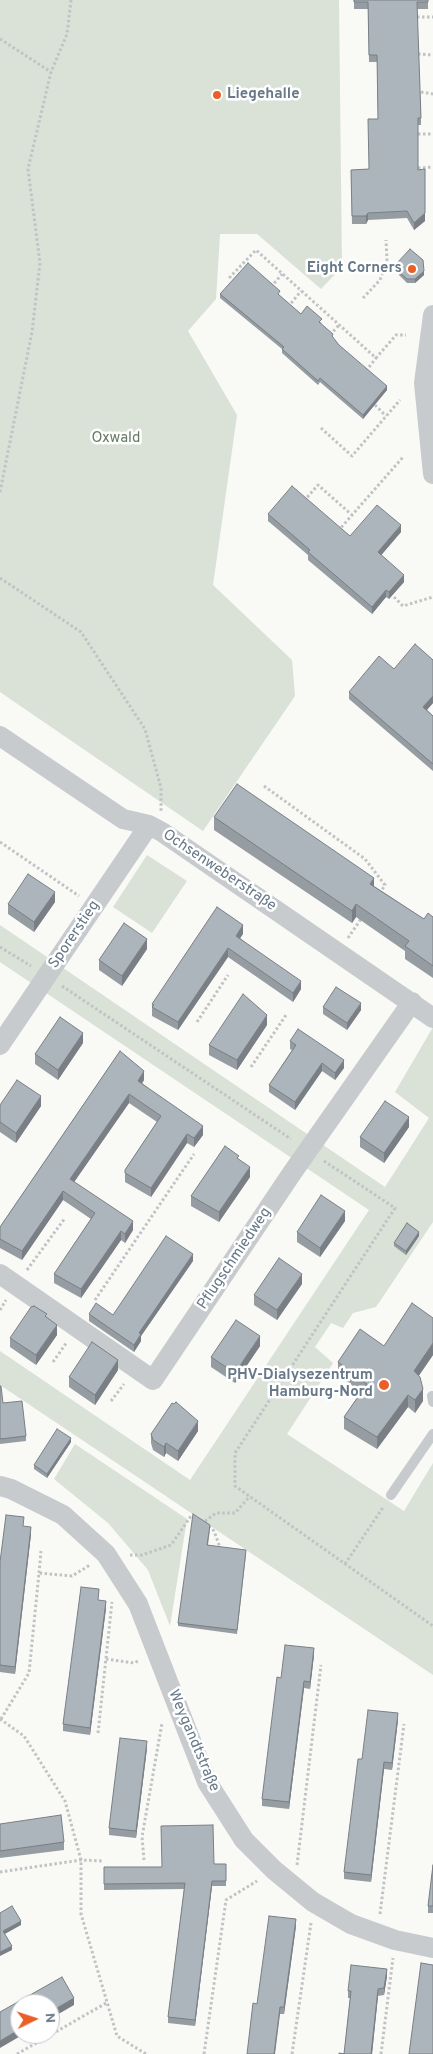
<!DOCTYPE html>
<meta charset="utf-8">
<style>
body{margin:0}
#map{position:relative;width:433px;height:2054px;overflow:hidden;background:#f9f9f6;font-family:Overpass,sans-serif}
canvas{display:block}
.north{position:absolute;left:10px;top:1994px;width:50px;height:50px;box-sizing:border-box;background:#fff;border:1px solid #c2c9cf;border-radius:50%;rotate:86deg;font-size:14px;font-weight:700;line-height:20px;text-align:center;color:#677888}
.north::after{content:'';display:block;margin:auto;width:18px;height:22px;background:#e95f27;clip-path:polygon(50% 0,100% 100%,50% 72%,0 100%)}
</style>
<div id="map">
<canvas width="433" height="2054"></canvas>
<div class="north">N</div>
</div>
<script>
const g = document.querySelector('canvas').getContext('2d');
g.lineJoin = 'round';
function fillPath(path, color) { g.fillStyle = color; g.fill(path, 'evenodd'); }
const toPath = rows => new Path2D(rows.map(r => 'M' + r).join(''));
function stroke(path, color, width, dash) { g.strokeStyle = color; g.lineWidth = width; g.lineCap = dash ? 'butt' : 'round'; g.setLineDash(dash || []); g.stroke(path); }
function drawText(font, color, halo, rows, align = 'center') {
  g.font = font + ' Overpass,sans-serif'; g.lineWidth = 5; g.setLineDash([]); g.textBaseline = 'middle'; g.strokeStyle = halo; g.fillStyle = color; for (const [text, x, y, turn = 0] of rows) {
    g.save(); g.translate(x, y); g.rotate((+turn || 0) * Math.PI / 180); g.textAlign = isNaN(turn) ? turn : align; if (halo) g.strokeText(text, 0, 0); g.fillText(text, 0, 0); g.restore();
  }
}
fillPath(toPath([
 [0,0,339,0,342,267,321,289,257,234,220,234,216,299,188,331,237,415,213,585,292,660,295,696,203,831,0,692],
 [147,855,187,881,152,933,113,907],
 [0,925,385,1187,429,1118,395,1092,433,1027,433,1222,376,1307,353,1313,343,1328,331,1323,315,1347,333,1363,287,1434,404,1511,433,1463,433,1675,0,1385,0,1351,190,1480,369,1210,0,962],
 [75,1444,187,1519,170,1626,148,1570,108,1523,54,1479]
]), '#dae1d7');
stroke(toPath([
 [417,17,433,17],
 [0,39,51,72],
 [418,54,433,55],
 [421,92,433,94],
 [418,134,433,134],
 [418,168,433,167],
 [235,281,230,277,256,250,376,358,396,335,406,335],
 [271,287,282,274],
 [363,298,380,280,387,260,386,240],
 [288,307,301,291],
 [330,335,339,325],
 [366,371,376,358],
 [375,405,386,416],
 [321,428,352,456,400,400],
 [0,492,32,332,40,263,28,169,51,72,67,34,71,0],
 [304,501,318,485,352,515],
 [338,531,404,456],
 [0,578,81,632,145,729,161,788,161,811],
 [394,597,403,606,433,597],
 [264,786,365,859,385,885,380,893],
 [0,842,79,896],
 [348,938,363,916],
 [0,947,31,966],
 [62,986,291,1139],
 [197,1022,228,975],
 [251,1067,286,1015],
 [324,1161,395,1208,235,1453,235,1486,433,1626],
 [27,1270,65,1218],
 [95,1300,194,1154],
 [0,1310,6,1300],
 [53,1362,67,1342],
 [111,1401,124,1384],
 [221,1550,214,1531,204,1522,216,1513,235,1513,250,1496],
 [130,1555,142,1555,171,1545,191,1516,196,1518],
 [345,1564,384,1506],
 [39,1573,41,1551],
 [106,1659,134,1663,140,1660],
 [0,1719,24,1736,65,1801,81,1860,81,1914,117,2036,146,2054],
 [1,1719,29,1673,39,1573,72,1576,90,1565],
 [98,1733,112,1602],
 [144,1860,142,1837,162,1723],
 [297,1865,321,1665],
 [0,1872,81,1860,103,1861],
 [380,1914,404,1724],
 [17,2054,108,2002],
 [204,2054,226,1900,257,1881],
 [292,2054,311,1923],
 [381,2054,393,1958]
]), '#c0c3c5', 3, [2.5, 2.5]);
stroke(toPath([
 [432,1396,433,1402],
 [391,1495,433,1434]
]), '#c7cbce', 10);
stroke(toPath([
 [433,315,424,383,433,474],
 [0,736,123,819,149,825,162,832,433,1018],
 [0,1045,149,825],
 [0,1274,153,1380,292,1173,412,1002],
 [0,1486,11,1489,63,1515,106,1554,138,1604,207,1782,244,1840,274,1870,313,1902,351,1924,395,1940,433,1948]
]), '#c7cbce', 20);
fillPath(toPath([
 [354,0,428,0,428,9,417,9,421,118,421,125,418,125,418,170,425,221,414,230,407,218,368,220,366,224,352,224,351,170,369,169,378,119,377,62,369,62,368,9,354,9],
 [398,262,424,275,415,283,407,283,399,275],
 [220,294,280,295,279,296,301,314,322,323,320,324,339,345,387,390,363,419,320,382,318,385,282,353,282,349,220,298],
 [268,514,350,536,401,532,381,555,404,582,389,599,386,597,372,614,308,560,308,555,268,521],
 [433,660,433,703,427,710,433,716,433,771,349,699,349,692,394,669],
 [214,817,374,886,424,919,433,917,433,978,405,959,405,951,356,917,352,923,214,830],
 [55,902,34,932,8,914,8,904],
 [243,934,240,938,301,989,293,1002,228,957,178,1030,152,1016,152,1004],
 [147,949,122,986,99,970,99,960],
 [323,1007,361,1010,347,1030,323,1014],
 [267,1025,237,1070,209,1055,209,1045],
 [290,1041,344,1068,335,1080,322,1071,295,1110,269,1092,269,1085,292,1050,290,1049],
 [83,1043,58,1080,35,1064,35,1054],
 [120,1051,144,1080,142,1083,203,1135,194,1147,187,1143,151,1197,125,1182,125,1170,157,1122,129,1103,74,1182,133,1230,125,1243,121,1240,81,1298,54,1283,54,1274,91,1219,63,1200,22,1260,0,1248,0,1227],
 [0,1105,41,1106,16,1143,0,1132],
 [409,1127,384,1163,360,1147,360,1137],
 [239,1160,250,1177,219,1222,191,1206,191,1196],
 [345,1221,320,1257,297,1242,297,1232],
 [419,1236,406,1255,394,1246,394,1243],
 [193,1261,141,1336,141,1341,134,1352,89,1321,89,1314,113,1315],
 [302,1284,277,1320,254,1305,254,1295],
 [47,1318,57,1335,36,1365,10,1347,10,1338],
 [260,1346,235,1383,211,1367,211,1357],
 [433,1355,419,1375,423,1401,415,1413,408,1407,377,1449,344,1429,344,1417,361,1392,338,1375,338,1362],
 [118,1370,95,1405,69,1387,69,1377],
 [0,1386,3,1403,26,1436,26,1441,0,1444],
 [198,1431,178,1461,166,1453,164,1457,153,1450,151,1443,151,1434],
 [71,1442,47,1478,34,1469,34,1465],
 [24,1526,31,1534,15,1674,0,1672,0,1562],
 [210,1529,208,1545,246,1554,237,1634,178,1626,178,1623],
 [98,1600,106,1608,90,1735,63,1731,63,1724],
 [314,1655,310,1689,304,1688,289,1809,262,1806,262,1799,281,1678],
 [398,1720,392,1770,384,1769,371,1882,344,1879,344,1872,362,1759],
 [147,1748,136,1838,109,1835,109,1828],
 [0,1824,64,1842,64,1850,0,1858],
 [214,1864,226,1864,226,1886,212,1886,195,2026,168,2023,168,2017,184,1889,104,1890,104,1867,162,1867],
 [433,1865,433,1913,428,1913,428,1906],
 [296,1926,284,2014,280,2014,257,2004],
 [387,1976,384,1995,378,1996,372,2054,339,2054,344,2054,350,1998,348,1998,348,1991]
]), '#959ca2');
fillPath(toPath([
 [368,213,368,220,366,224,366,216],
 [425,213,425,221,414,230,414,223],
 [424,271,424,275,415,283,415,279],
 [387,386,387,390,363,419,363,415],
 [401,525,401,532,378,559,378,552],
 [404,575,404,582,389,599,389,592],
 [386,590,386,597,372,614,372,607],
 [433,696,433,703,423,714,423,707],
 [374,878,374,891,370,884],
 [55,892,55,902,34,932,34,922],
 [356,904,356,917,352,923,352,911],
 [243,925,243,934,236,944,236,936],
 [147,939,147,949,122,986,122,976],
 [228,948,228,957,178,1030,178,1022],
 [301,981,301,989,293,1002,293,993],
 [361,1003,361,1010,347,1030,347,1023],
 [267,1015,267,1025,237,1070,237,1060],
 [83,1033,83,1043,58,1080,58,1070],
 [344,1060,344,1068,335,1080,335,1073],
 [322,1063,322,1071,295,1110,295,1102],
 [144,1071,144,1080,138,1090,138,1081],
 [129,1094,129,1103,70,1188,70,1179],
 [41,1096,41,1106,16,1143,16,1133],
 [409,1117,409,1127,384,1163,384,1153],
 [203,1126,203,1135,194,1147,194,1138],
 [187,1134,187,1143,151,1197,151,1188],
 [250,1167,250,1177,219,1222,219,1212],
 [63,1191,63,1200,22,1260,22,1251],
 [345,1211,345,1221,320,1257,320,1248],
 [133,1221,133,1230,125,1243,125,1234],
 [121,1231,121,1240,81,1298,81,1289],
 [419,1232,419,1236,406,1255,406,1251],
 [193,1254,193,1261,141,1336,141,1341,134,1352,134,1345,139,1333],
 [302,1274,302,1284,277,1320,277,1310],
 [57,1325,57,1335,36,1365,36,1355],
 [260,1336,260,1346,235,1383,235,1373],
 [433,1343,433,1355,414,1383,414,1371],
 [118,1360,118,1370,95,1405,95,1395],
 [423,1389,423,1401,415,1413,415,1400],
 [408,1395,408,1407,377,1449,377,1437],
 [198,1421,198,1431,178,1461,178,1451],
 [71,1438,71,1442,47,1478,47,1474],
 [166,1443,166,1453,164,1457,164,1447],
 [31,1527,31,1534,15,1674,15,1667],
 [106,1601,106,1608,90,1735,90,1728],
 [314,1648,314,1655,310,1689,310,1682],
 [304,1681,304,1688,289,1809,289,1802],
 [398,1713,398,1720,392,1770,392,1763],
 [147,1741,147,1748,136,1838,136,1831],
 [384,1762,384,1769,371,1882,371,1875],
 [212,1881,212,1886,195,2026,195,2020],
 [296,1919,296,1926,284,2014,284,2007],
 [21,1921,21,1925,3,1935,3,1931],
 [12,1946,12,1950,0,1956,0,1952],
 [387,1969,387,1976,384,1995,384,1988],
 [378,1989,378,1996,372,2054,371,2054],
 [74,1998,74,2005,50,2019,50,2012],
 [280,2007,280,2014,275,2054,274,2054],
 [20,2029,20,2034,24,2034,0,2048,0,2041]
]), '#797f84');
const building = toPath([
 [354,0,428,0,428,2,417,2,421,118,418,118,418,170,425,169,425,213,414,223,407,211,368,213,366,216,352,216,351,170,369,169,368,119,378,119,377,55,369,55,368,2,354,2,354,0],
 [410,249,423,260,424,271,415,279,407,279,399,272,398,262,410,249],
 [248,263,280,291,278,294,301,314,307,306,322,319,319,322,333,334,332,336,339,345,387,386,363,415,320,378,318,381,282,349,284,347,220,294,248,263],
 [292,486,350,536,377,505,401,525,378,552,404,575,389,592,386,590,372,607,308,552,310,550,268,514,292,486],
 [415,644,433,660,433,696,423,707,433,716,433,764,349,692,379,656,394,669,415,644],
 [237,784,374,878,370,884,424,919,428,913,433,917,433,966,405,946,409,941,356,904,352,911,214,817,237,784],
 [28,874,55,892,34,922,8,904,28,874],
 [217,907,243,925,236,936,301,981,293,993,228,948,178,1022,152,1007,154,1005,152,1004,217,907],
 [124,923,147,939,122,976,99,960,124,923],
 [336,987,361,1003,347,1023,323,1007,336,987],
 [243,994,267,1015,237,1060,209,1045,243,994],
 [60,1017,83,1033,58,1070,35,1054,60,1017],
 [298,1029,344,1060,335,1073,322,1063,295,1102,269,1085,296,1045,290,1041,298,1029],
 [120,1051,144,1071,138,1081,203,1126,194,1138,187,1134,151,1188,125,1173,125,1170,161,1116,129,1094,70,1179,133,1221,125,1234,121,1231,81,1289,54,1274,95,1213,63,1191,22,1251,0,1239,0,1227,120,1051],
 [17,1080,41,1096,16,1133,0,1122,0,1105,17,1080],
 [385,1101,409,1117,384,1153,360,1137,385,1101],
 [225,1146,239,1156,237,1158,250,1167,219,1212,191,1196,225,1146],
 [321,1195,345,1211,320,1248,297,1232,321,1195],
 [407,1223,419,1232,406,1251,394,1243,407,1223],
 [166,1236,193,1254,139,1333,141,1334,134,1345,89,1314,96,1303,113,1315,166,1236],
 [279,1258,302,1274,277,1310,254,1295,279,1258],
 [412,1303,433,1318,433,1343,414,1371,420,1377,423,1389,415,1400,408,1395,377,1437,344,1417,367,1384,338,1362,360,1329,384,1346,412,1303],
 [34,1306,47,1314,45,1316,57,1325,36,1355,10,1338,31,1307,34,1306],
 [236,1320,260,1336,235,1373,211,1357,236,1320],
 [92,1342,118,1360,95,1395,69,1377,92,1342],
 [0,1386,1,1386,3,1403,22,1401,26,1436,0,1439,0,1386],
 [176,1402,198,1421,178,1451,166,1443,164,1447,153,1440,151,1434,172,1403,174,1404,176,1402],
 [57,1429,71,1438,47,1474,34,1465,57,1429],
 [193,1514,210,1525,207,1545,246,1550,237,1630,178,1623,193,1514],
 [6,1515,24,1517,23,1526,31,1527,15,1667,0,1665,0,1562,6,1515],
 [81,1587,99,1589,98,1600,106,1601,90,1728,63,1724,81,1587],
 [285,1645,314,1648,310,1682,304,1681,289,1802,262,1799,277,1677,281,1678,285,1645],
 [368,1710,398,1713,392,1763,384,1762,371,1875,344,1872,358,1759,362,1759,368,1710],
 [120,1738,147,1741,136,1831,109,1828,120,1738],
 [61,1815,64,1842,0,1851,0,1824,61,1815],
 [213,1825,214,1864,226,1864,226,1881,212,1881,195,2020,168,2017,185,1883,104,1884,104,1867,162,1867,161,1826,213,1825],
 [433,1865,433,1906,428,1906,433,1865],
 [12,1906,21,1921,3,1931,12,1946,0,1952,0,1913,12,1906],
 [269,1916,296,1919,284,2007,280,2007,274,2054,247,2054,253,2003,257,2004,269,1916],
 [421,1963,433,1965,433,2054,409,2054,421,1963],
 [351,1965,387,1969,384,1988,378,1989,371,2054,339,2054,339,2053,344,2054,351,1991,348,1991,351,1965],
 [62,1977,74,1998,50,2012,50,2004,20,2004,20,2029,0,2041,0,2012,62,1977]
]);
fillPath(building, '#adb5bc');
stroke(building, '#797f84', 1);
for (const [x, y, r, color] of [
 [217,95,5,"#e95f27"],
 [412,269,5,"#e95f27"],
 [384,1385,6,"#e95f27"]
]) { const dot = new Path2D(); dot.arc(x, y, r, 0, 2 * Math.PI); g.fillStyle = color; g.fill(dot); stroke(dot, '#fff', 2); }
drawText('bold 15px', '#677888', '#fff', [
 ["Liegehalle",227,95,"left"],
 ["Eight Corners",402,269],
 ["PHV-Dialysezentrum",373,1376],
 ["Hamburg-Nord",373,1393]
], 'right');
drawText('15px', '#667a62', '#fff', [
 ["Oxwald",116,439]
]);
drawText('15px', '#677888', '#fff', [
 ["Ochsenweberstraße",219,871,34],
 ["Sporerstieg",75,935,-56],
 ["Pflugschmiedweg",235,1259,-56],
 ["Weygandtstraße",193,1741,67]
]);
</script>
